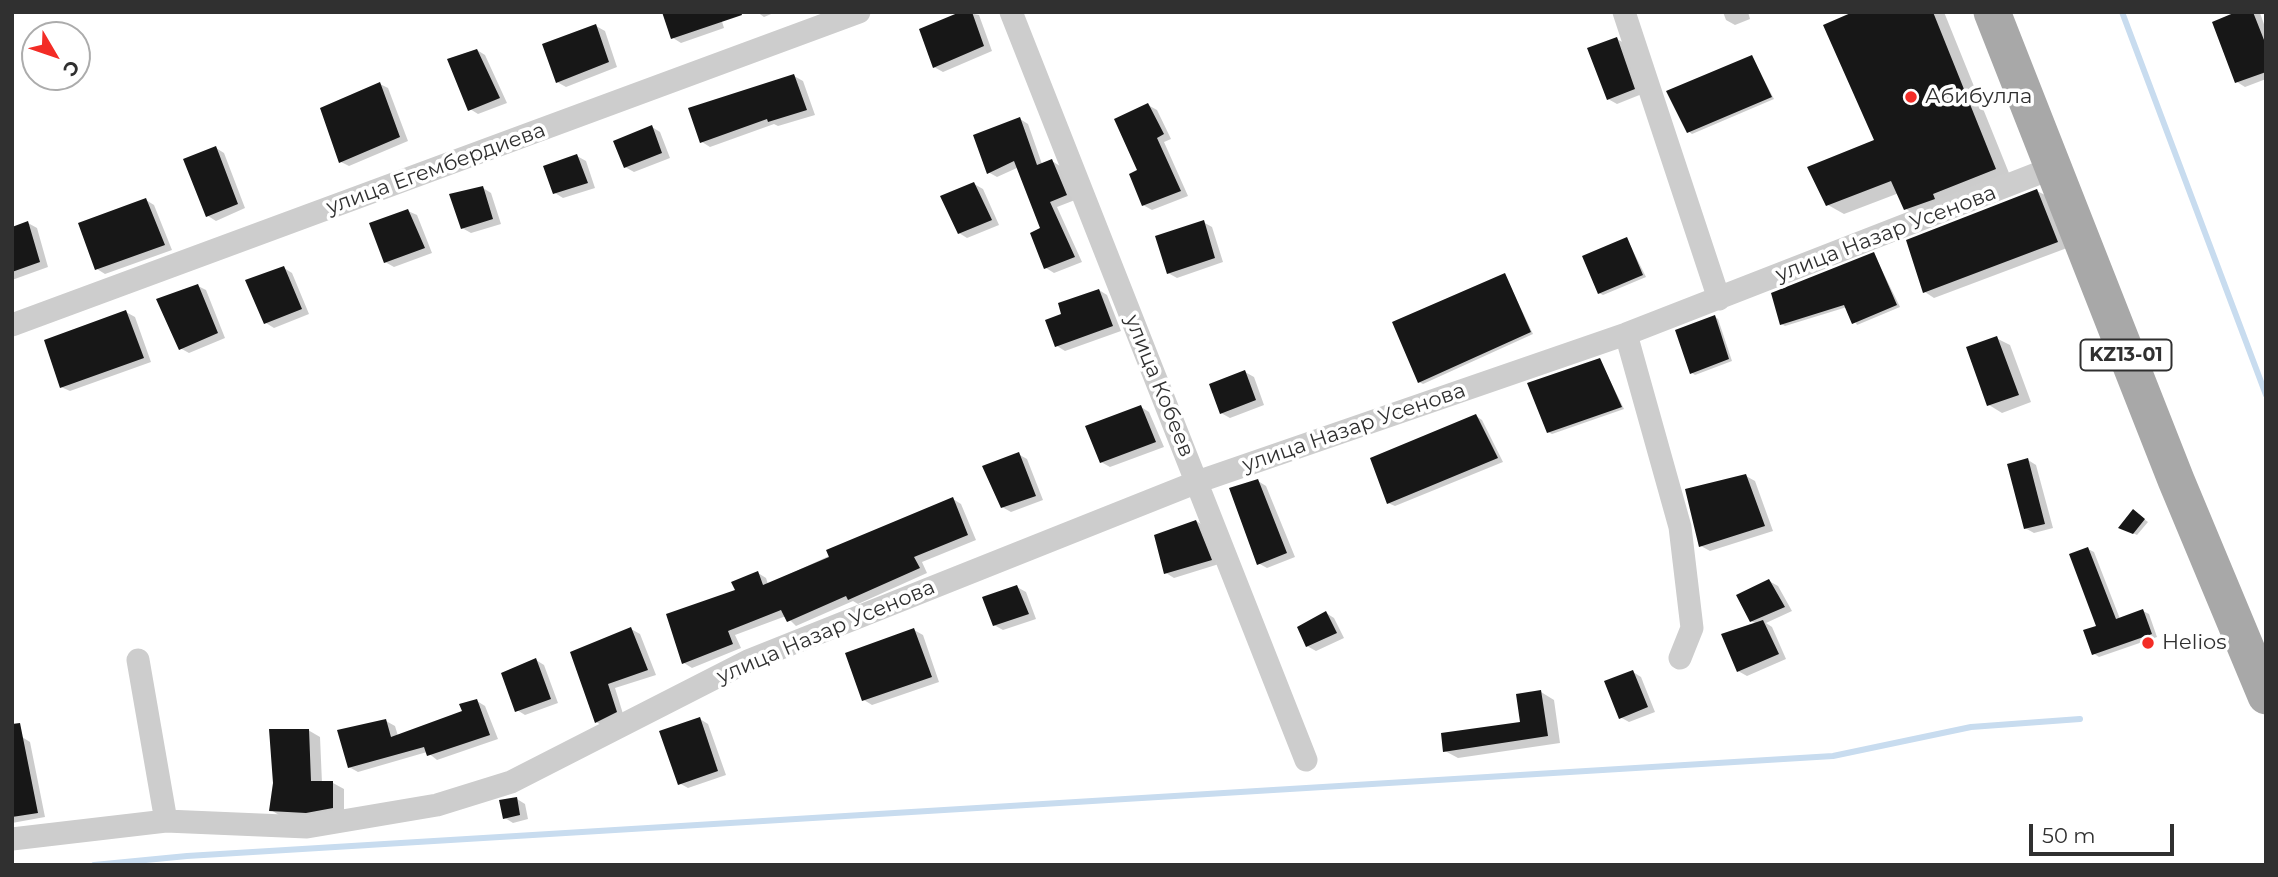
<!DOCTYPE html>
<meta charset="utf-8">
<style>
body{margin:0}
#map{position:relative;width:2278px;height:877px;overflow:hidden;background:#fff;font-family:Montserrat,sans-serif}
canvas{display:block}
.frame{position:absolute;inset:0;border:14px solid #303030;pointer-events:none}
.north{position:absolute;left:21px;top:21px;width:70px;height:70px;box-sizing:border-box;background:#fff;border:2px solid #acacac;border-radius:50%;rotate:129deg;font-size:19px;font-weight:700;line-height:28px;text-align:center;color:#303030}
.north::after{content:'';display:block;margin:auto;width:24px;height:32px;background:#f32c26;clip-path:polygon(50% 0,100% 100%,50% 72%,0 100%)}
.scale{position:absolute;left:2029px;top:824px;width:145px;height:32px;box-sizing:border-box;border:4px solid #303030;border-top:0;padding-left:9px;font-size:21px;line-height:24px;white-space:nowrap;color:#303030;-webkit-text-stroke:5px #fff;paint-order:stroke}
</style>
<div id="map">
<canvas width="2278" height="877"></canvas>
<div class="frame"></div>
<div class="north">С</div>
<div class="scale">50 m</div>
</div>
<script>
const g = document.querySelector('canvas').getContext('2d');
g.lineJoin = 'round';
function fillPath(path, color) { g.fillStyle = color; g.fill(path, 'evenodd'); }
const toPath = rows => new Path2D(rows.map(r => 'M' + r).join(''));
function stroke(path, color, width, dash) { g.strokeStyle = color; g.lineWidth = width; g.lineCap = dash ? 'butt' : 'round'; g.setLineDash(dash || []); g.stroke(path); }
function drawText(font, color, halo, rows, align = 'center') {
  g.font = font + ' Montserrat,sans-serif'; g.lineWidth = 7; g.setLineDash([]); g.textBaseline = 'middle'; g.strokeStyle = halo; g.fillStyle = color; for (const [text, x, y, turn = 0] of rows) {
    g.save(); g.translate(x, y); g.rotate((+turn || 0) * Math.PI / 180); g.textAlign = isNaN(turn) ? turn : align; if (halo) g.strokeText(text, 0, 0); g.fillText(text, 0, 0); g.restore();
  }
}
fillPath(toPath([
 [719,12,724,28,681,43,673,38],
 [757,12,776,12,764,17],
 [964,12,979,15,992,51,943,72,934,67],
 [1723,12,1748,12,1750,19,1735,25,1726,20],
 [1857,12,1944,12,2011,178,1922,219,1906,209,1899,193,1844,214,1828,205,1876,141],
 [2241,12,2260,13,2266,30,2266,79,2245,87,2237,82],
 [596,26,605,31,617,67,566,87,557,82],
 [1617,39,1626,44,1642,94,1617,104,1608,99],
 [477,50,485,55,507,103,478,114,470,109],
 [1752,57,1774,99,1692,134,1688,131],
 [794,76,803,81,815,115,778,126,774,124,710,147,702,142],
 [380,84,388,88,408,141,349,166,341,162],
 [1148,105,1157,110,1171,139,1164,142,1188,196,1152,210,1143,205,1140,171],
 [1020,119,1028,124,1042,164,1052,161,1060,166,1075,200,1057,207,1082,262,1054,273,1046,268,1042,229,1019,167,997,177,988,172],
 [652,127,660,132,670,158,634,172,625,167],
 [216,148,224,153,245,208,216,221,208,216],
 [577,156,586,161,595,188,563,198,555,193],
 [974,184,983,189,999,225,967,238,959,233],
 [483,188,491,193,501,224,471,233,462,228],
 [2037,191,2047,196,2067,248,1934,298,1925,292],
 [146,200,154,205,172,250,105,274,97,269],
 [408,211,417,215,432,253,394,267,385,262],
 [1203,222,1212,227,1223,262,1177,278,1168,273],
 [28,223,37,228,48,267,12,280,12,228],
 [1627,239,1646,277,1603,295,1599,293],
 [1874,254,1900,307,1857,325,1847,307,1785,326,1781,324],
 [284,268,292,273,309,314,274,328,266,323],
 [1505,275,1533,334,1423,384,1419,382],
 [198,286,206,290,225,338,189,353,180,348],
 [1099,290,1107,295,1121,331,1065,351,1057,346,1063,315],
 [126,312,135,317,151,362,70,391,61,387],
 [1714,316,1718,319,1732,361,1695,375,1692,373],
 [1996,338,2010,345,2031,402,2002,413,1989,405],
 [1600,360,1624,409,1552,434,1548,432],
 [1245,372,1254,377,1264,405,1230,418,1221,413],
 [1141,407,1149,412,1164,447,1110,467,1101,462],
 [1476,416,1482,420,1503,462,1395,506,1388,503],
 [1018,454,1027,459,1043,500,1011,512,1002,507],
 [2028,460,2036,465,2053,528,2034,533,2025,528],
 [1746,476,1755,481,1773,531,1710,551,1701,546],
 [1258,481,1266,486,1295,557,1267,568,1258,563],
 [953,499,961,504,976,540,922,562,927,573,858,604,853,601,796,626,786,616,735,635,741,648,692,668,684,663,737,591,758,573,766,578,768,584],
 [2137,514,2148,522,2137,535,2124,529],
 [1196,521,1205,526,1219,564,1174,578,1166,573],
 [2088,549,2094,552,2120,619,2143,611,2149,614,2157,637,2099,657,2093,653,2099,627],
 [1769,581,1778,586,1792,611,1766,623,1772,627,1786,659,1747,676,1738,671,1757,624,1751,621],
 [1017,587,1026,592,1036,619,1003,630,994,625],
 [1326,613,1334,618,1344,638,1316,651,1307,646],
 [631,629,640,634,656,675,615,688,624,717,605,727,596,722,573,653],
 [914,630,923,635,939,682,872,705,864,700],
 [536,660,544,665,558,703,525,715,517,710],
 [1633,672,1641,677,1655,712,1629,722,1620,717],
 [1541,692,1554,700,1560,743,1458,758,1445,751,1522,723],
 [477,701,485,706,498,739,437,760,427,752,358,772,349,767,386,721,395,726,398,736,464,712],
 [700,719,708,724,726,775,688,788,679,783],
 [308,730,320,737,322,783,333,783,344,789,344,814,282,817,271,810,275,783],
 [22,737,30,742,45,817,12,823,12,738],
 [517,799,525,804,528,819,513,823,505,818]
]), '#0003');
stroke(toPath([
 [2122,12,2266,395],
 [94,865,187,856,1833,756,1971,727,2080,719]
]), '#c8dcef', 6);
fillPath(toPath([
 [662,12,741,12,742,15,671,39],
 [960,12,972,12,984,46,933,68,919,29],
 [1853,12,1933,12,1996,169,1933,194,1935,199,1904,210,1891,181,1826,206,1807,167,1874,140,1823,25],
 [2236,12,2253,12,2266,45,2266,72,2235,83,2212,22],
 [596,24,609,62,556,83,542,44],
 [1617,37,1635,89,1607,100,1587,48],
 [477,49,500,98,468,111,447,59],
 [1752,55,1772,97,1687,133,1666,91],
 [794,74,807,110,768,122,767,119,700,143,688,108],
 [380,82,400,137,339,163,320,108],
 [1148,103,1164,134,1157,138,1181,191,1142,206,1129,174,1137,170,1114,119],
 [1020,117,1037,165,1052,159,1067,195,1050,202,1075,257,1044,269,1030,233,1040,228,1014,161,987,174,973,135],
 [652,125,662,153,624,168,613,141],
 [216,146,238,204,206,217,183,159],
 [577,154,588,183,553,194,543,166],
 [974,182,992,220,958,234,940,196],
 [483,186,493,219,461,229,449,194],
 [2037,189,2058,242,1923,293,1906,240],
 [146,198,165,245,95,270,78,223],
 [408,209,425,248,384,263,369,223],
 [1204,220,1215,258,1167,274,1155,236],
 [28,221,40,262,12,272,12,227],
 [1627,237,1643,275,1598,294,1582,256],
 [1874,252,1897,305,1852,324,1844,305,1780,325,1771,293],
 [284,266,302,309,264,324,245,280],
 [1505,273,1531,332,1418,383,1392,322],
 [198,284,218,333,179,350,156,299],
 [1099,289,1113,326,1055,347,1045,320,1061,314,1058,303],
 [126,310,144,358,60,388,44,340],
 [1715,315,1729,359,1690,374,1675,330],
 [1997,336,2019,395,1987,406,1966,347],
 [1600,358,1622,407,1547,433,1527,383],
 [1245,370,1256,400,1220,414,1209,384],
 [1141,405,1156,442,1100,463,1085,426],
 [1476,414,1498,458,1387,504,1370,458],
 [1019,452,1036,496,1001,508,982,466],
 [2028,458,2045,524,2024,529,2007,464],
 [1746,474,1765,526,1699,547,1685,489],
 [1258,479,1287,553,1257,565,1229,488],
 [953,497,968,535,914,557,920,568,848,600,846,596,787,622,781,610,728,631,733,644,682,664,666,614,735,590,731,582,758,571,763,585,829,557,826,550],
 [2133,509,2145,519,2133,534,2118,528],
 [1196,520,1212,560,1164,574,1154,535],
 [2088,547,2116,619,2143,609,2152,634,2092,655,2083,630,2096,626,2069,554],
 [1769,579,1785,607,1750,622,1736,595],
 [1017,585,1029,614,993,626,982,597],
 [1326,611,1337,633,1306,647,1297,627],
 [1763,620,1779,654,1737,672,1721,634],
 [631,627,648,670,608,684,617,712,595,723,570,652],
 [914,628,932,677,862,701,845,653],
 [536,658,551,699,515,712,501,673],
 [1633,670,1648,707,1619,719,1604,681],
 [1541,690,1548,736,1443,752,1441,733,1520,722,1516,694],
 [477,699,490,735,427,756,424,747,348,768,337,730,386,719,391,737,462,711,459,704],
 [700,717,718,771,678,785,659,731],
 [20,723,38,813,12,817,12,724],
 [269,729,309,729,311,781,333,781,333,808,306,813,269,811,273,783],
 [517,797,520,815,503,819,499,800]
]), '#171717');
stroke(toPath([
 [1011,12,1306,760],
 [1624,12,1719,299],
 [12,325,859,12],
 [1626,334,1680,527,1692,628,1680,658],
 [138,660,166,821],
 [12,839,166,821,307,827,437,805,511,782,748,661,1197,482,1626,334,2052,168]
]), '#cdcdcd', 23);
stroke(toPath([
 [1992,12,2176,480,2266,696]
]), '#a8a8a8', 37);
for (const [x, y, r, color] of [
 [1911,97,7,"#f32c26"],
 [2148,643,7,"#f32c26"]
]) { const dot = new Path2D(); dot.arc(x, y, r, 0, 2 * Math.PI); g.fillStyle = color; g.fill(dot); stroke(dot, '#fff', 2.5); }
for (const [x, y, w] of [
 [2126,355,91]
]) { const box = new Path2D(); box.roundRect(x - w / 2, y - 15.5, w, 31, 5); g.fillStyle = '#fff'; g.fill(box); stroke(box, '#303030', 2); }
drawText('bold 19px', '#303030', null, [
 ["KZ13-01",2126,355]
]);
drawText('21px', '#303030', '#fff', [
 ["Абибулла",1925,97],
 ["Helios",2162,643]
], 'left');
drawText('21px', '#303030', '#fff', [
 ["улица Егембердиева",436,169,-20],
 ["улица Назар Усенова",1886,234,-21],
 ["улица Кобеев",1159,386,68],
 ["улица Назар Усенова",1354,428,-19],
 ["улица Назар Усенова",826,632,-23]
]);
</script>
